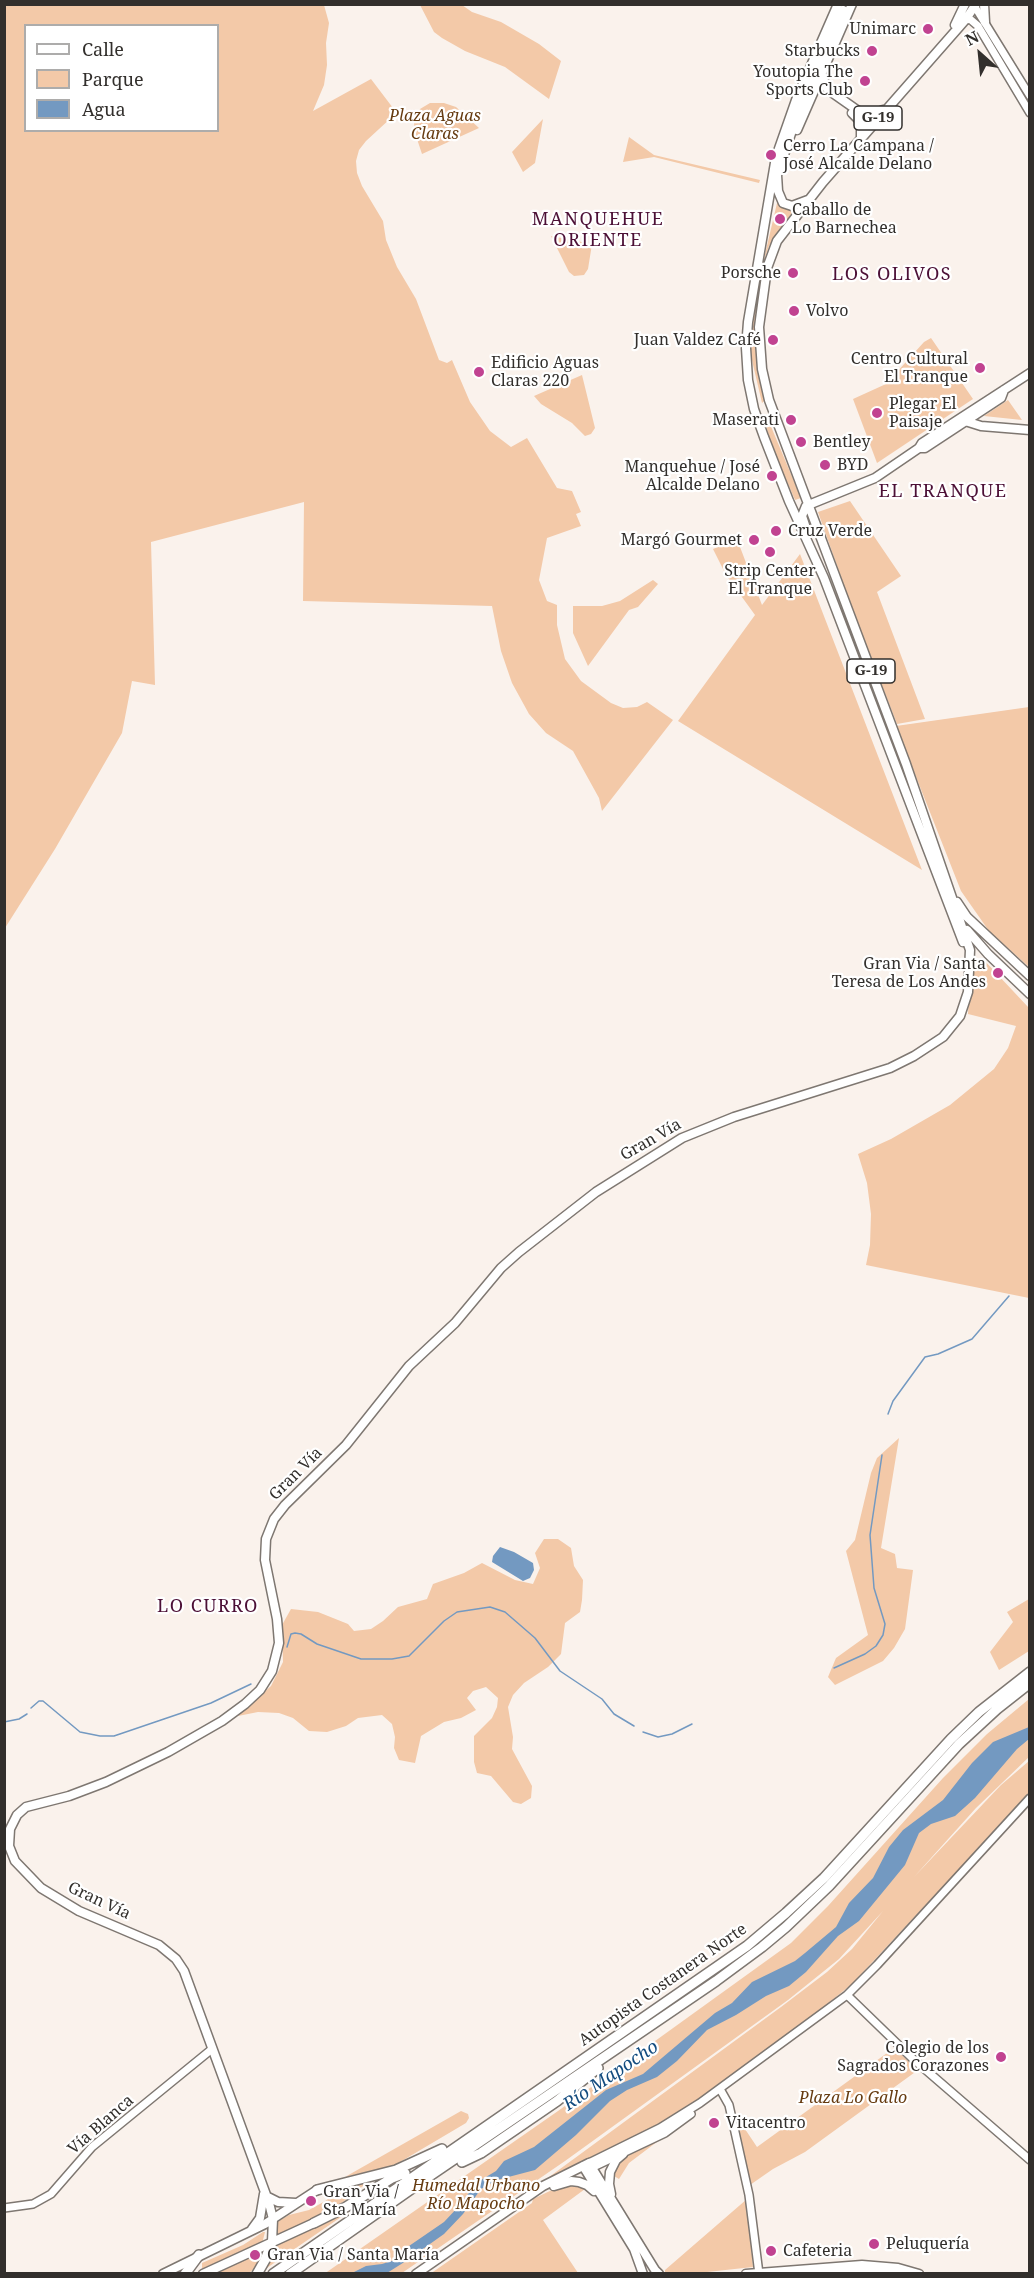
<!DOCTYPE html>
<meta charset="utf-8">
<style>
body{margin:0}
#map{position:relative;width:1034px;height:2278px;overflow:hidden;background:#faf2ec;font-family:"Noto Serif",serif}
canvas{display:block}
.frame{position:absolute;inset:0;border:6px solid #322f2c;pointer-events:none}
.legend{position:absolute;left:24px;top:24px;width:195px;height:108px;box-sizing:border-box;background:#fff;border:2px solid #adacab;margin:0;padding:8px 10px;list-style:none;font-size:18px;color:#322f2c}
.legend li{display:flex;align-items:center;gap:12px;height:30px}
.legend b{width:30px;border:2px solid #adacab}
.north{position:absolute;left:950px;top:24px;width:60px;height:60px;-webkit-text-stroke:4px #fff;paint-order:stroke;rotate:333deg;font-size:16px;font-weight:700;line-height:24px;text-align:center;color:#322f2c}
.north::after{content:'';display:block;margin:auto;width:21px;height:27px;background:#322f2c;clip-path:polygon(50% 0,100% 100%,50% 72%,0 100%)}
</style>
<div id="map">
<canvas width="1034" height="2278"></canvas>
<div class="frame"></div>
<ul class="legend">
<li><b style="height:8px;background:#fff"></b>Calle</li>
<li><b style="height:16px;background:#f3c9a8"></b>Parque</li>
<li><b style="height:16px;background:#7399c1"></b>Agua</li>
</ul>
<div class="north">N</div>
</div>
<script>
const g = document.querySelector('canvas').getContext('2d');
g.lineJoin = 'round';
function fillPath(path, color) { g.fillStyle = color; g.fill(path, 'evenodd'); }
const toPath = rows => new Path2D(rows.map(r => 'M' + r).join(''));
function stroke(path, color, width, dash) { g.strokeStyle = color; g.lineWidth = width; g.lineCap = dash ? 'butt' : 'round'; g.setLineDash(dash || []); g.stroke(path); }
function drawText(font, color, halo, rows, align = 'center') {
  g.font = font + ' "Noto Serif",serif'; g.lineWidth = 4.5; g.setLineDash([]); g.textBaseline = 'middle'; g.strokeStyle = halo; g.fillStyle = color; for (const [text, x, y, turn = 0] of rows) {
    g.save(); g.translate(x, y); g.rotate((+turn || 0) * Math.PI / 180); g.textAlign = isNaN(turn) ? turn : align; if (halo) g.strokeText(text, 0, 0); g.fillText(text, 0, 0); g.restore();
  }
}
fillPath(toPath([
 [5,4,324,5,329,23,326,43,327,65,324,85,313,111,371,79,393,108,391,118,366,141,359,150,356,161,357,173,362,186,383,221,386,240,397,267,416,299,439,360,447,363,452,360,470,402,490,431,511,447,527,438,557,488,572,491,581,512,576,514,581,526,547,538,539,580,547,601,557,605,557,625,565,659,581,681,611,703,623,708,637,707,647,702,673,720,602,811,599,798,573,751,546,733,529,714,512,683,501,651,492,606,303,601,304,502,151,542,155,685,132,681,122,733,55,849,5,928],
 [26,26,218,26,218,130,26,130],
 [420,5,462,5,472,12,501,22,539,44,561,61,549,99,505,67,465,51,442,38,434,32],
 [430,103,444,103,456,107,479,128,422,154,415,133,414,123,420,109],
 [543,119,535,163,523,172,512,152],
 [629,137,654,155,760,180,759,183,654,157,623,162],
 [778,199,796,207,769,246,763,263,755,339,757,367,765,400,762,403,751,356,751,332,762,267],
 [551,236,592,244,588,269,584,275,574,276,569,272],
 [931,338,973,399,877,463,853,399,886,384,924,342],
 [582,375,595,428,591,434,585,436,572,423,541,404,534,396],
 [1008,400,1022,420,984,416],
 [763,416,767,417,801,498,795,500,773,449],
 [850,501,901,576,877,592,925,719,897,724,852,608,818,512],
 [737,539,762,605,800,554,922,870,678,721,755,615,726,575,713,549],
 [653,580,658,584,638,607,629,610,588,666,573,633,573,606,602,606,620,601],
 [1029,707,1030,707,1029,967,989,931,961,891,896,726],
 [983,959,1029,1008,1029,1298,866,1265,870,1245,871,1214,867,1183,858,1154,891,1139,950,1105,994,1069,1008,1048,1016,1026,968,1014,970,964],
 [899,1438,881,1548,895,1554,897,1568,913,1570,905,1629,894,1648,883,1661,835,1685,828,1677,836,1658,868,1635,846,1551,855,1540,871,1473,877,1458],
 [544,1539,558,1539,571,1548,574,1566,583,1580,582,1600,580,1612,565,1623,561,1654,548,1667,524,1683,513,1695,508,1707,513,1737,512,1749,532,1786,531,1798,521,1804,513,1802,491,1776,477,1773,474,1762,474,1736,492,1718,497,1707,498,1698,486,1687,473,1691,467,1698,476,1710,461,1718,444,1722,421,1736,415,1763,399,1760,394,1748,395,1737,392,1724,382,1715,358,1718,346,1726,327,1732,309,1731,293,1718,279,1713,258,1712,238,1716,271,1686,283,1662,282,1625,291,1609,318,1612,348,1624,354,1631,371,1629,383,1621,398,1607,427,1599,433,1584,464,1573,482,1563,515,1580,533,1584,540,1568,535,1553],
 [1029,1599,1029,1651,999,1670,990,1652,1013,1622,1007,1612],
 [1029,1699,1029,1757,976,1808,914,1877,1001,1785,1029,1761,1029,1794,852,1984,783,2040,678,2114,545,2180,781,2007,827,1972,852,1949,883,1911,839,1959,788,2000,565,2161,402,2273,324,2274,558,2111,791,1943,828,1906,943,1778,987,1734],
 [894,2048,918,2070,805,2152,773,2169,750,2185,737,2123,741,2123,757,2147],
 [461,2111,468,2114,469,2118,466,2123,395,2165,345,2177],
 [670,2132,629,2163,619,2179,614,2176,613,2169,620,2157],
 [368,2182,343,2202,276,2238,277,2222,289,2215,309,2210,327,2200,334,2191,343,2187],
 [569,2185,577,2185,585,2189,543,2220,578,2273,430,2274,532,2203,533,2199,552,2190],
 [747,2199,753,2267,698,2273,665,2272,665,2270],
 [343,2213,344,2215,261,2272,275,2245],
 [263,2232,265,2232,262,2244,203,2270,202,2268,202,2263,243,2245],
 [264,2253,257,2266,249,2273,209,2274]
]), '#f3c9a8');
fillPath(toPath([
 [500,1547,514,1552,533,1563,534,1570,530,1578,523,1581,492,1562,493,1556],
 [1029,1727,1029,1739,1017,1749,975,1798,955,1816,931,1824,919,1833,905,1865,859,1921,838,1936,806,1972,789,1986,766,1996,736,2015,707,2030,677,2061,657,2077,627,2090,610,2101,576,2135,535,2170,497,2180,481,2189,463,2214,444,2234,406,2261,387,2273,352,2273,366,2266,382,2264,398,2259,409,2246,444,2222,460,2205,476,2183,496,2171,504,2161,534,2147,606,2090,643,2074,715,2013,732,2003,752,1982,795,1961,805,1953,836,1927,849,1903,873,1878,889,1847,903,1830,943,1800,972,1763,993,1742]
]), '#7399c1');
stroke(toPath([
 [888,1414,893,1401,925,1357,938,1354,972,1339,1009,1296],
 [287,1647,291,1634,295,1633,301,1634,317,1644,361,1659,392,1659,409,1656,444,1621,457,1612,490,1607,505,1612,535,1638,560,1671,602,1699,614,1714,634,1726],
 [834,1668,865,1654,876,1646,883,1635,885,1624,874,1588,870,1535,882,1455],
 [31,1708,39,1701,43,1701,80,1732,100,1736,114,1736,211,1703,251,1684],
 [4,1722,19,1719,27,1714],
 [643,1732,658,1737,672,1734,692,1724]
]), '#7399c1', 1.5);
const minor = toPath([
 [975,7,1030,96],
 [966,19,971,20,978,26,1030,113],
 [847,1995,912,2058,1030,2160],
 [720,2089,729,2105,749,2195,759,2274],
 [589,2163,660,2128,700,2103,847,1995,877,1965,1030,1798],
 [587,2170,665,2133,691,2114],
 [4,2208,33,2204,51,2194,92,2147,212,2049]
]);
const major = toPath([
 [838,4,796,100,776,157,748,322,746,348,748,380,754,409,764,437,789,501,824,578,963,942],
 [984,4,985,22],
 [955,25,965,4],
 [822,75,827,89,864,115,870,116,883,110],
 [852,113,861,122,861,138],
 [797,130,852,4],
 [778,173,800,106,843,10],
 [777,175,778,191,783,203,792,206,808,200],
 [962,420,981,426,1030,430],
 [919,448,925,448,1001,398,1004,390],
 [805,525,802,516,806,506,875,478,919,448,922,443,1030,373],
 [957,902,967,917,1030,976],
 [967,930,988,954,1030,994],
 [583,2166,634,2249,643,2274],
 [554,2186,571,2181,579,2182,587,2185,594,2191],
 [611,2194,609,2184,610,2172,616,2160,623,2154],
 [266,2196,278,2202,296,2203],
 [252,2229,260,2218,264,2194],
 [272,2242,273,2219,269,2203,184,1971,176,1959,159,1945,79,1911,41,1888,15,1861,9,1846,10,1829,17,1815,26,1807,69,1796,106,1782,168,1752,222,1721,245,1704,260,1690,272,1671,279,1643,277,1619,265,1560,266,1539,274,1519,285,1505,346,1445,409,1366,455,1323,501,1268,519,1252,596,1192,682,1138,734,1117,890,1068,914,1056,943,1037,960,1016,968,992,970,950,906,764,769,400,762,369,759,327,767,268,777,241,823,182,966,19,976,4],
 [163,2274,265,2224,317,2190],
 [203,2274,314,2223],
 [416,2274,543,2186,589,2163,655,2270,659,2274],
 [746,2274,862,2265,898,2268,919,2274],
 [812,2274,871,2271,894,2274]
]);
const highway = toPath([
 [462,2162,481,2153,557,2101,598,2068],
 [317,2190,396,2170,442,2149],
 [314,2223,346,2207,392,2178,405,2173],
 [185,2274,199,2255],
 [257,2274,265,2260,272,2242],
 [273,2274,747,1946,786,1913,824,1878,951,1739,979,1712,1030,1672],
 [290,2274,431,2175,716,1981,762,1947,786,1927,829,1886,959,1744,997,1709,1030,1683]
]);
stroke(minor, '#7e7771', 10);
stroke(major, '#7e7771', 11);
stroke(highway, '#7e7771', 12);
stroke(minor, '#fff', 7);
stroke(major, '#fff', 8);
stroke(highway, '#fff', 9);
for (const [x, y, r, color] of [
 [928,29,6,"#c14391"],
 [872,51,6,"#c14391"],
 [865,81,6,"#c14391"],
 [771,155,6,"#c14391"],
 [780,219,6,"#c14391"],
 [793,273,6,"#c14391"],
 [794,311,6,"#c14391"],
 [773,340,6,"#c14391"],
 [980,368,6,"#c14391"],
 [479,372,6,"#c14391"],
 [877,413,6,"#c14391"],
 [791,420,6,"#c14391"],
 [801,442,6,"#c14391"],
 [825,465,6,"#c14391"],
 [772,476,6,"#c14391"],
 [776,531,6,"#c14391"],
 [754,540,6,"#c14391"],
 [770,552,6,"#c14391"],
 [998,973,6,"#c14391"],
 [1001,2057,6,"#c14391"],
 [714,2123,6,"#c14391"],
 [311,2201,6,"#c14391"],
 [874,2244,6,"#c14391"],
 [771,2251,6,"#c14391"],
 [255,2255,6,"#c14391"]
]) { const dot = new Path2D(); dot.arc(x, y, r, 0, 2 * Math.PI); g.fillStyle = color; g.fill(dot); stroke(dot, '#fff', 2); }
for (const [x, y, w] of [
 [878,118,48],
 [871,671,48]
]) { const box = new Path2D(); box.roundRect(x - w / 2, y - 12, w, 24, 4.5); g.fillStyle = '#fff'; g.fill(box); stroke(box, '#322f2c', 1.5); }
drawText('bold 15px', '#322f2c', null, [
 ["G-19",878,118],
 ["G-19",871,671]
]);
drawText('16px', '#322f2c', '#fff', [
 ["Unimarc",916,29,"right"],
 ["Starbucks",860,51,"right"],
 ["Youtopia The",853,72,"right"],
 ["Sports Club",853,90,"right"],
 ["Cerro La Campana /",783,146],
 ["José Alcalde Delano",783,164],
 ["Caballo de",792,210],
 ["Lo Barnechea",792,228],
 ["Porsche",781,273,"right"],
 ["Volvo",806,311],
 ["Juan Valdez Café",761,340,"right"],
 ["Centro Cultural",968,359,"right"],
 ["El Tranque",968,377,"right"],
 ["Edificio Aguas",491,363],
 ["Claras 220",491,381],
 ["Plegar El",889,404],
 ["Paisaje",889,422],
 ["Maserati",779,420,"right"],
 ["Bentley",813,442],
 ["BYD",837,465],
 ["Manquehue / José",760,467,"right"],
 ["Alcalde Delano",760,485,"right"],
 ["Cruz Verde",788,531],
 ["Margó Gourmet",742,540,"right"],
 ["Strip Center",770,571,"center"],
 ["El Tranque",770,589,"center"],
 ["Gran Via / Santa",986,964,"right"],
 ["Teresa de Los Andes",986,982,"right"],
 ["Colegio de los",989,2048,"right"],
 ["Sagrados Corazones",989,2066,"right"],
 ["Vitacentro",726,2123],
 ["Gran Via /",323,2192],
 ["Sta María",323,2210],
 ["Peluquería",886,2244],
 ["Cafeteria",783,2251],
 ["Gran Via / Santa María",267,2255]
], 'left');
drawText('italic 16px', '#663b10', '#fff', [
 ["Plaza Aguas",435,116],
 ["Claras",435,134],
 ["Plaza Lo Gallo",853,2098],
 ["Humedal Urbano",476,2186],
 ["Río Mapocho",476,2204]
]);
drawText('16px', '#322f2c', '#fff', [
 ["Gran Vía",651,1140,-30],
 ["Gran Vía",296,1474,-45],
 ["Gran Vía",99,1901,25],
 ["Autopista Costanera Norte",663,1985,-35],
 ["Vía Blanca",101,2125,-41]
]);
g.letterSpacing = '1.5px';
drawText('18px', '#4c1036', '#fff', [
 ["MANQUEHUE",598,220],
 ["ORIENTE",598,241],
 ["LOS OLIVOS",892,275],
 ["EL TRANQUE",943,492],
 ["LO CURRO",208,1607]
]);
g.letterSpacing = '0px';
drawText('italic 18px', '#144c7f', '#fff', [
 ["Río Mapocho",611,2076,-34]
]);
</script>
